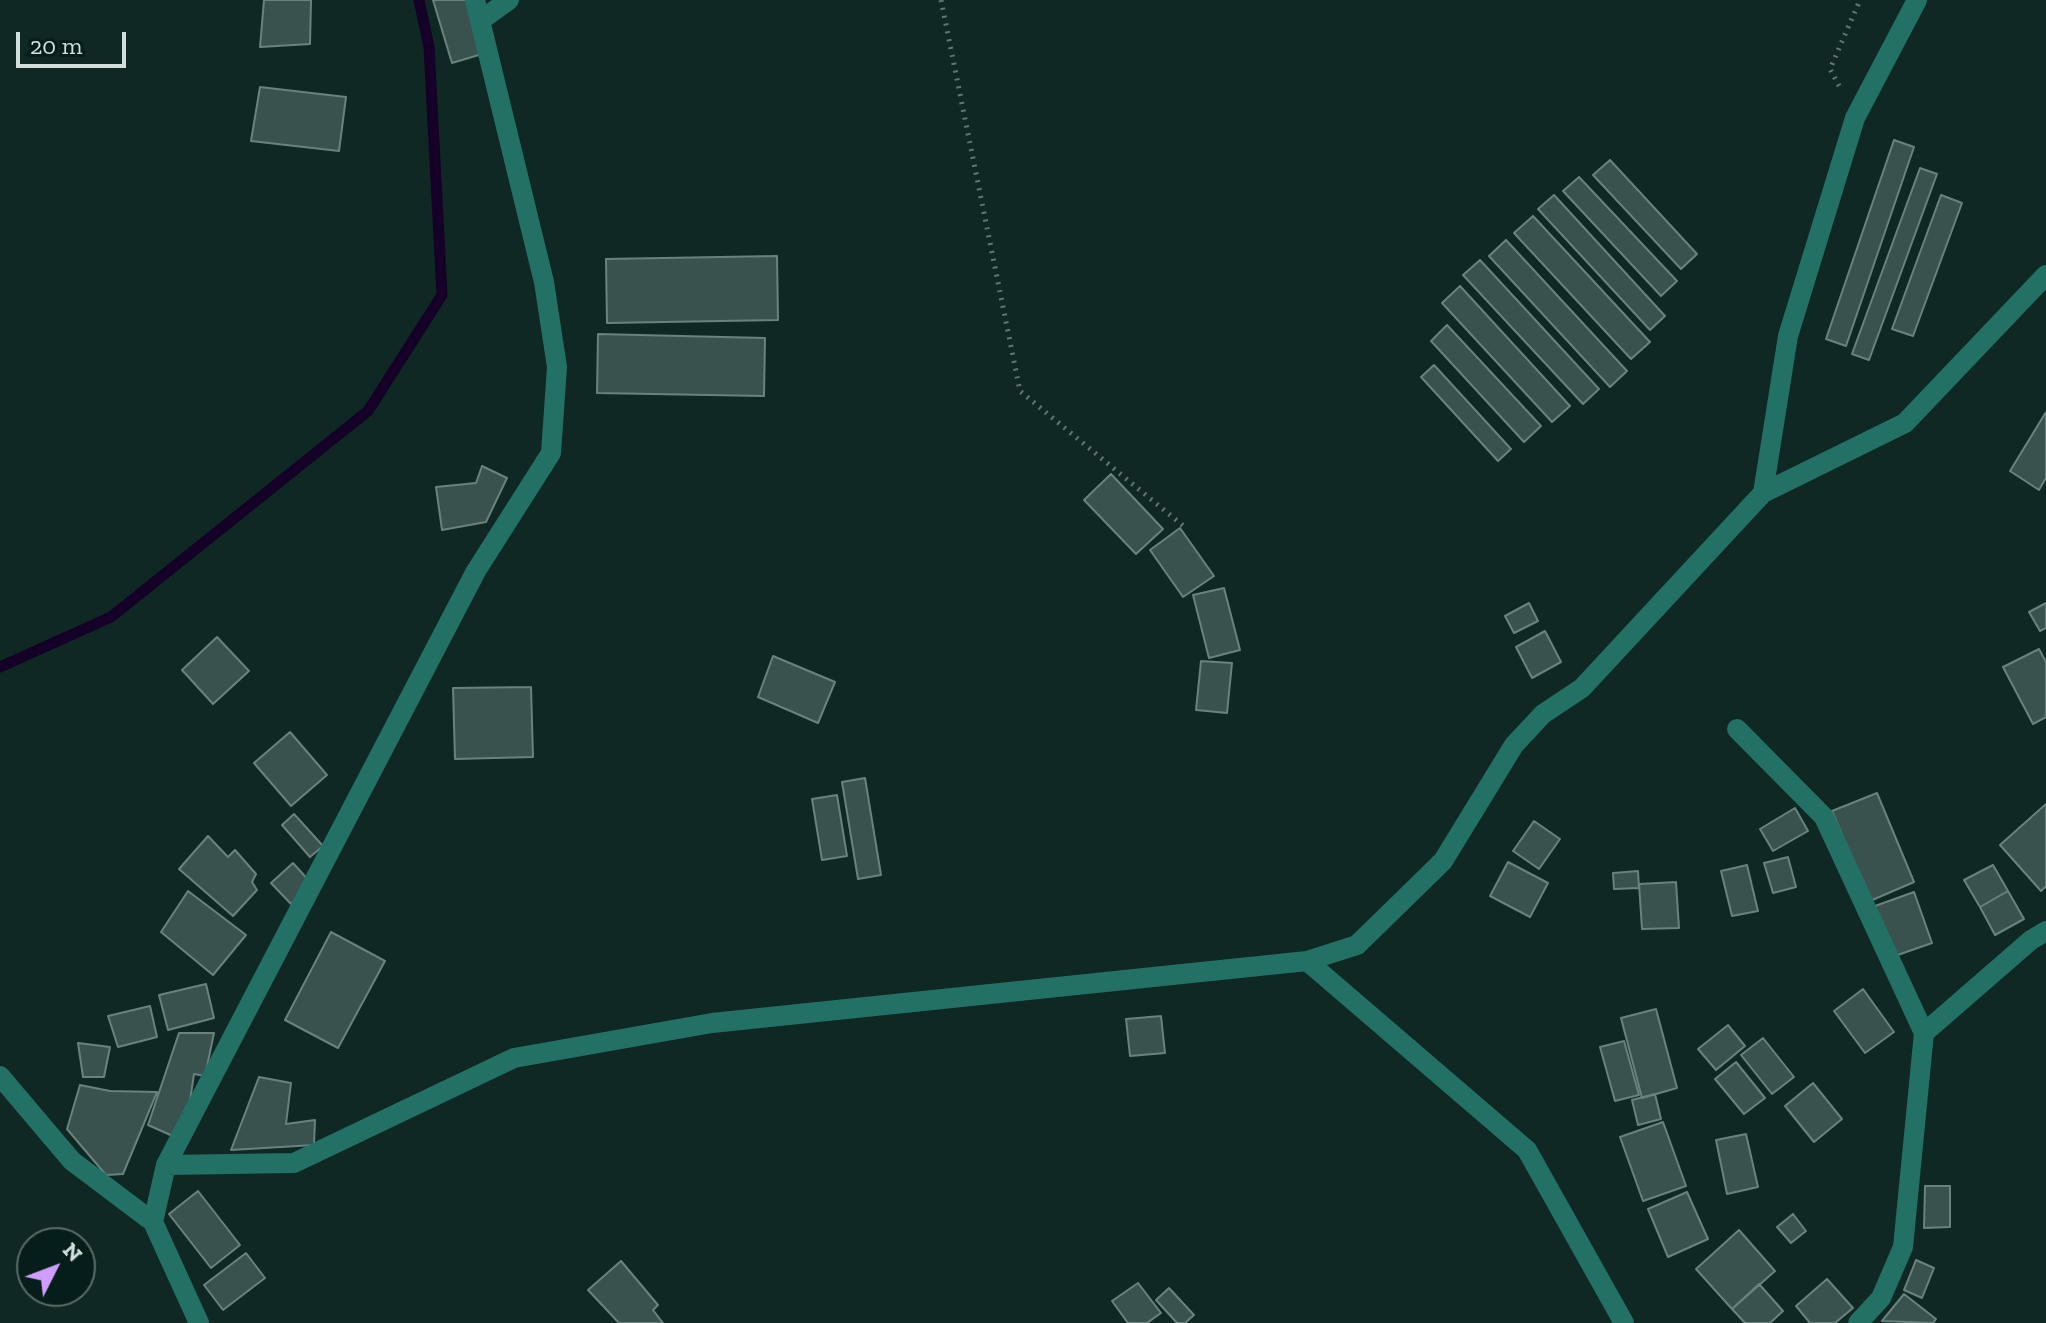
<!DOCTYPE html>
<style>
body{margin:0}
#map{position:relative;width:2046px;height:1323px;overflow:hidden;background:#0f2824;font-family:"Zilla Slab",serif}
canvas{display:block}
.north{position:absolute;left:16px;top:1227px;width:80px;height:80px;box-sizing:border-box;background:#051e1b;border:2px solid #576c69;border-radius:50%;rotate:48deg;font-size:22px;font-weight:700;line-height:32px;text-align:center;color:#d1e0dd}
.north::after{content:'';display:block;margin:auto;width:28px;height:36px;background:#d09dfe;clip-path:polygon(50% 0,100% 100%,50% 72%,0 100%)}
.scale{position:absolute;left:16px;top:32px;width:110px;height:36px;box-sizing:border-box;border:4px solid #d1e0dd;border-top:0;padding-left:10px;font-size:24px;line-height:28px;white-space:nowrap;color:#d1e0dd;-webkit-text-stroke:6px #051e1b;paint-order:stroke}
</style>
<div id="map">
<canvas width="2046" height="1323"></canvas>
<div class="north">N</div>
<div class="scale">20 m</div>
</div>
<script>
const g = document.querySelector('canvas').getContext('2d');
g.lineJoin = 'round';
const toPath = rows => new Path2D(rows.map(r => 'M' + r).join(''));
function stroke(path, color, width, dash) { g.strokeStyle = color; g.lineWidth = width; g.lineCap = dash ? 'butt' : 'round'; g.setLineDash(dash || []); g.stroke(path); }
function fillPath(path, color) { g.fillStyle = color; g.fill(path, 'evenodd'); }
stroke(toPath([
 [0,667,111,617,368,411,442,295,429,47,419,0]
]), '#150027', 11);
const building = toPath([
 [264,0,311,0,310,44,260,47,264,0],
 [433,0,466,0,482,54,452,63,433,0],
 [260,87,346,97,339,151,251,141,260,87],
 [1894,140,1914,147,1846,346,1826,339,1894,140],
 [1610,160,1697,254,1681,269,1593,175,1610,160],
 [1920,168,1937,174,1869,360,1852,354,1920,168],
 [1579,177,1677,281,1661,296,1563,191,1579,177],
 [1554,195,1665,316,1650,330,1538,209,1554,195],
 [1941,195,1962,203,1913,336,1892,329,1941,195],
 [1533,216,1650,342,1631,359,1514,233,1533,216],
 [1506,240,1627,371,1610,387,1489,256,1506,240],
 [777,256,778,320,607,323,606,259,777,256],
 [1480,260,1599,389,1583,404,1463,275,1480,260],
 [1460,286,1570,406,1552,422,1442,303,1460,286],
 [1447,325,1541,426,1524,442,1431,341,1447,325],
 [598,334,765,338,764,396,597,393,598,334],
 [1434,365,1511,449,1498,461,1421,377,1434,365],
 [2046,412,2046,478,2039,490,2010,471,2046,412],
 [482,466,507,478,486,522,442,530,436,487,476,483,482,466],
 [1111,474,1163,529,1136,554,1084,500,1111,474],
 [1180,528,1214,576,1183,597,1150,550,1180,528],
 [1224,588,1240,650,1209,658,1193,595,1224,588],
 [1529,603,1538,621,1514,633,1505,616,1529,603],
 [2046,603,2046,628,2040,631,2029,612,2046,603],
 [1545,631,1561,662,1532,678,1516,647,1545,631],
 [217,637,249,671,213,704,182,670,217,637],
 [2039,649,2046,662,2046,717,2033,724,2003,667,2039,649],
 [773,656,835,682,818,723,758,697,773,656],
 [1201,661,1232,663,1227,713,1196,710,1201,661],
 [531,687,533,757,455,759,453,688,531,687],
 [290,732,327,775,291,806,254,763,290,732],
 [865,778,881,875,858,879,842,782,865,778],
 [1877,793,1914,882,1870,901,1832,811,1877,793],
 [837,795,847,856,822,860,812,799,837,795],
 [2046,804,2046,886,2041,891,2000,845,2046,804],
 [1795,808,1808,831,1773,851,1760,829,1795,808],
 [294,814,323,846,310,857,282,825,294,814],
 [1534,821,1560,839,1539,869,1513,851,1534,821],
 [208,836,228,857,235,850,256,874,252,882,257,890,233,916,179,869,208,836],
 [1788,857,1796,887,1773,893,1764,863,1788,857],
 [1508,862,1548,883,1530,917,1490,896,1508,862],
 [293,863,312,884,291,904,271,883,293,863],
 [1747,865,1758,911,1732,916,1721,871,1747,865],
 [1993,865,2008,891,1980,907,1964,880,1993,865],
 [1638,871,1639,888,1614,889,1613,873,1638,871],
 [1676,882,1679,928,1642,929,1639,884,1676,882],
 [188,891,246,935,213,975,161,932,188,891],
 [2008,891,2024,919,1995,935,1980,907,2008,891],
 [1914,892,1932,943,1892,957,1875,906,1914,892],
 [331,932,385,961,338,1048,285,1020,331,932],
 [206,984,214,1018,168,1030,159,995,206,984],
 [1863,989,1894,1032,1865,1053,1834,1011,1863,989],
 [150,1006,157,1037,118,1047,108,1016,150,1006],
 [1656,1009,1677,1088,1642,1098,1621,1018,1656,1009],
 [1161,1016,1165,1053,1130,1056,1126,1019,1161,1016],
 [1728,1025,1745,1046,1716,1070,1698,1049,1728,1025],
 [179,1033,214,1033,205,1076,194,1074,190,1101,175,1137,148,1125,179,1033],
 [1763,1038,1794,1077,1772,1094,1741,1055,1763,1038],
 [1624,1041,1639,1095,1615,1101,1600,1047,1624,1041],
 [78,1043,110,1047,104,1077,83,1077,78,1043],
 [1736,1062,1765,1098,1744,1114,1715,1079,1736,1062],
 [259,1077,291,1083,286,1124,315,1120,314,1145,231,1150,259,1077],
 [1813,1083,1842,1119,1814,1142,1785,1106,1813,1083],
 [80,1085,110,1091,157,1092,123,1174,106,1175,67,1129,80,1085],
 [1655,1094,1661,1119,1638,1125,1632,1100,1655,1094],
 [1663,1122,1686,1186,1643,1201,1620,1137,1663,1122],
 [1746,1134,1758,1187,1727,1194,1716,1140,1746,1134],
 [1925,1186,1950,1186,1950,1227,1924,1228,1925,1186],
 [198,1191,240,1245,211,1268,169,1214,198,1191],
 [1687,1192,1708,1239,1668,1257,1648,1209,1687,1192],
 [1793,1214,1806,1231,1791,1243,1777,1227,1793,1214],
 [1739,1230,1775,1271,1732,1309,1696,1269,1739,1230],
 [246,1253,265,1278,223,1310,204,1285,246,1253],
 [1916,1260,1934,1268,1922,1298,1904,1290,1916,1260],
 [621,1261,658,1305,653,1310,663,1323,619,1323,588,1290,621,1261],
 [1827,1279,1853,1308,1835,1323,1810,1323,1796,1306,1827,1279],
 [1138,1283,1161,1313,1147,1323,1128,1323,1112,1301,1138,1283],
 [1759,1284,1783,1311,1770,1323,1745,1323,1732,1309,1759,1284],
 [1169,1288,1194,1315,1185,1323,1177,1323,1156,1300,1169,1288],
 [1904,1294,1936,1319,1933,1323,1882,1321,1904,1294]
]);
fillPath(building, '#39524d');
stroke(building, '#68837e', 2);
stroke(toPath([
 [941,0,1020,391,1187,529],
 [1839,86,1830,69,1860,0]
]), '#617572', 5, [2, 6]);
stroke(toPath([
 [480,21,509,0],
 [1763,493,1905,423,2046,275],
 [1737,729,1824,817,1924,1033,1903,1247,1881,1298,1858,1323],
 [1307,961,1527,1150,1624,1323],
 [1924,1033,2031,940,2046,931],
 [0,1076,72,1161,153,1222],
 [166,1165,294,1163,514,1058,712,1023,1307,961,1357,945,1443,861,1514,745,1543,714,1582,688,1763,493,1788,336,1855,118,1917,0],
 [199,1323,153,1222,166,1165,476,571,551,453,557,367,544,282,475,0]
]), '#237065', 20);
</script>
